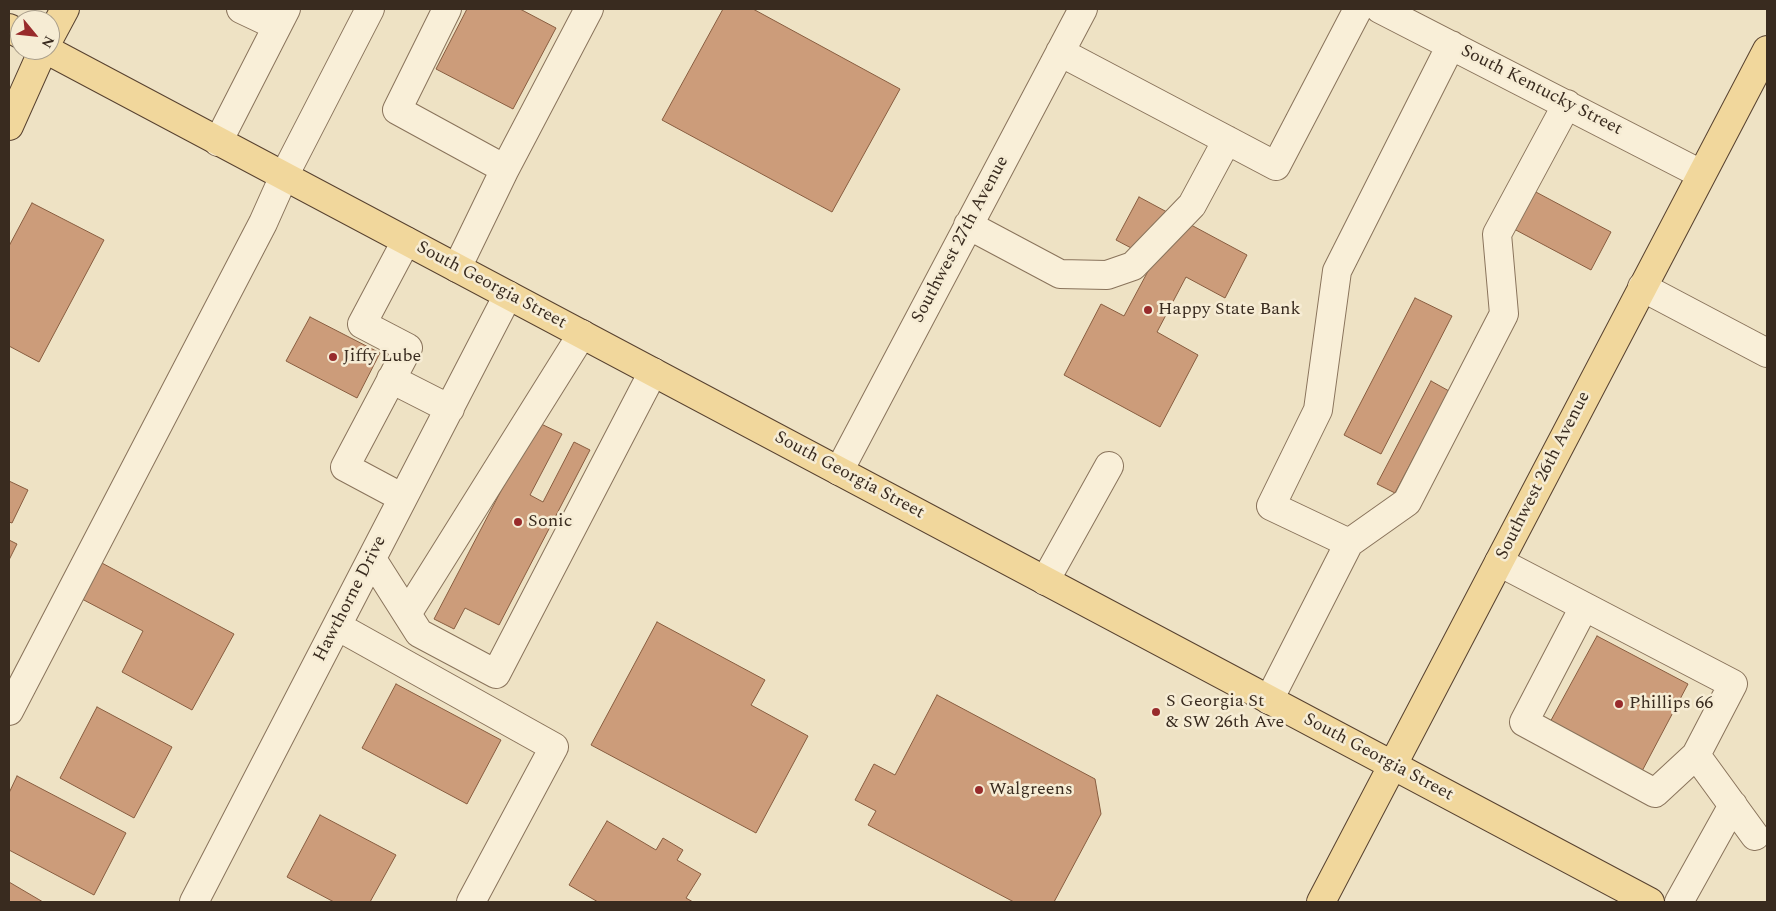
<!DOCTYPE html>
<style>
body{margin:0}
#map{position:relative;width:1776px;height:911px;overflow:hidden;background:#eee2c4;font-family:Spectral,serif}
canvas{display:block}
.frame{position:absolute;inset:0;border:10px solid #392b1f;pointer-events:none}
.north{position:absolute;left:10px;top:10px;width:50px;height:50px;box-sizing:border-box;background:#f6ecd4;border:1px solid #aa9f8c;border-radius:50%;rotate:118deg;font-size:14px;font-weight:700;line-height:20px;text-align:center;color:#392b1f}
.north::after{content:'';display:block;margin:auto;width:18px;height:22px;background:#982b2b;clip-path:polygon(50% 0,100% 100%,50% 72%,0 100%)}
</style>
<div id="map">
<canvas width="1776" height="911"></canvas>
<div class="frame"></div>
<div class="north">N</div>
</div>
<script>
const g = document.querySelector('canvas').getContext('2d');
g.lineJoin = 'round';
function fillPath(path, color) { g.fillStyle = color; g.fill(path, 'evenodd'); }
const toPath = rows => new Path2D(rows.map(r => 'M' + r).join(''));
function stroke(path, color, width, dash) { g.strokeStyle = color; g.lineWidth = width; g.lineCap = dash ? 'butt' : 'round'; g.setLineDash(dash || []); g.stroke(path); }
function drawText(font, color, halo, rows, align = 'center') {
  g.font = font + ' Spectral,serif'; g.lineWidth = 5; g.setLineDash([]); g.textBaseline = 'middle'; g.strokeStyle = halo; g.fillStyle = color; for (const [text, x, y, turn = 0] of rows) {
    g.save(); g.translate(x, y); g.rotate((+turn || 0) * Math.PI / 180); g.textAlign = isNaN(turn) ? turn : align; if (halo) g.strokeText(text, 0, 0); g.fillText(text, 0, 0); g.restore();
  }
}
const building = toPath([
 [467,9,520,9,556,28,513,109,436,69,467,9],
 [723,9,753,9,900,89,832,212,662,120,723,9],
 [1534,191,1611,232,1591,270,1514,229,1534,191],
 [1139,197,1247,255,1225,298,1186,277,1157,332,1198,355,1160,427,1064,375,1101,304,1124,316,1154,260,1116,240,1139,197],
 [32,203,104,240,39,362,9,346,9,246,32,203],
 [1415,298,1452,316,1381,454,1344,435,1415,298],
 [310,317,380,353,357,398,286,361,310,317],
 [1431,381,1449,391,1395,493,1377,484,1431,381],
 [537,422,562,434,530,495,543,502,574,442,590,450,499,625,465,608,454,629,434,619,537,422],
 [9,481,28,490,12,523,9,522,9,481],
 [9,540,17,544,9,560,9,540],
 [100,562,234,634,192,710,122,672,143,631,80,598,100,562],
 [657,622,765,680,751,705,808,736,756,833,591,745,657,622],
 [1597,636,1688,684,1641,773,1549,724,1597,636],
 [396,684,501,740,467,804,362,748,396,684],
 [937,695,1095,779,1101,814,1054,902,1014,902,868,825,876,811,855,800,874,764,895,775,937,695],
 [97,707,172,747,134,818,60,778,97,707],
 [17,776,126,833,94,895,9,850,9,793,17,776],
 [320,815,396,855,370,902,334,902,287,877,320,815],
 [607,821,656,850,663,838,683,850,677,860,701,874,686,898,693,902,598,902,569,885,607,821],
 [9,882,43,902,9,902,9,882]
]);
fillPath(building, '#cc9c7a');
stroke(building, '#885d40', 1);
const minor = toPath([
 [241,9,277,26],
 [447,9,397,110,505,169],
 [1380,9,1701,174],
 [1060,52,1276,166,1358,9],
 [218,142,286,9],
 [968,225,1060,274,1107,275,1133,266,1192,205,1227,140],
 [457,268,505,169,589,9],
 [1642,287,1767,353],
 [391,379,450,409],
 [839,471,1083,9],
 [403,498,345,467,408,348,362,324,406,241],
 [1349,543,1407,502,1504,314,1497,234,1567,104],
 [372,559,419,633,496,674,653,372],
 [1499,562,1733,684,1696,755,1755,836],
 [1045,581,1109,466],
 [1584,607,1524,722,1655,793,1696,755],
 [407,614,582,334],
 [337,626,554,747,471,902],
 [1269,700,1349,543,1271,506,1318,410,1337,271,1451,45],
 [9,711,263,223,284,176,370,9],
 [194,902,508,295],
 [1679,902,1733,805]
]);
const major = toPath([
 [9,28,20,34],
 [50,37,65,9],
 [47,50,1650,902],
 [9,126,43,50],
 [1321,902,1767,50]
]);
stroke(minor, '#89735b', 30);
stroke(major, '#57412f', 30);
stroke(minor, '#f9efd8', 28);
stroke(major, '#f1d79c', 28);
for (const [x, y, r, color] of [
 [1148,310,5,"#982b2b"],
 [333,357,5,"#982b2b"],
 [518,522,5,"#982b2b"],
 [1619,704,5,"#982b2b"],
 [1156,712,5,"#982b2b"],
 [979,790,5,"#982b2b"]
]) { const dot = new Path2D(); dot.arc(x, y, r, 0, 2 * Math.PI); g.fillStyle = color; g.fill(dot); stroke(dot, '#f6ecd4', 2); }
drawText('18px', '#392b1f', '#f6ecd4', [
 ["South Kentucky Street",1541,91,27],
 ["Southwest 27th Avenue",961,240,-62],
 ["South Georgia Street",491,286,28],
 ["South Georgia Street",849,476,28],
 ["Southwest 26th Avenue",1544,476,-63],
 ["Hawthorne Drive",351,599,-63],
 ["South Georgia Street",1378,758,28]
]);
drawText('18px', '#392b1f', '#f6ecd4', [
 ["Happy State Bank",1158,310],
 ["Jiffy Lube",343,357],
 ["Sonic",528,522],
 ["S Georgia St",1166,702],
 ["& SW 26th Ave",1166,723],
 ["Phillips 66",1629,704],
 ["Walgreens",989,790]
], 'left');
</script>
